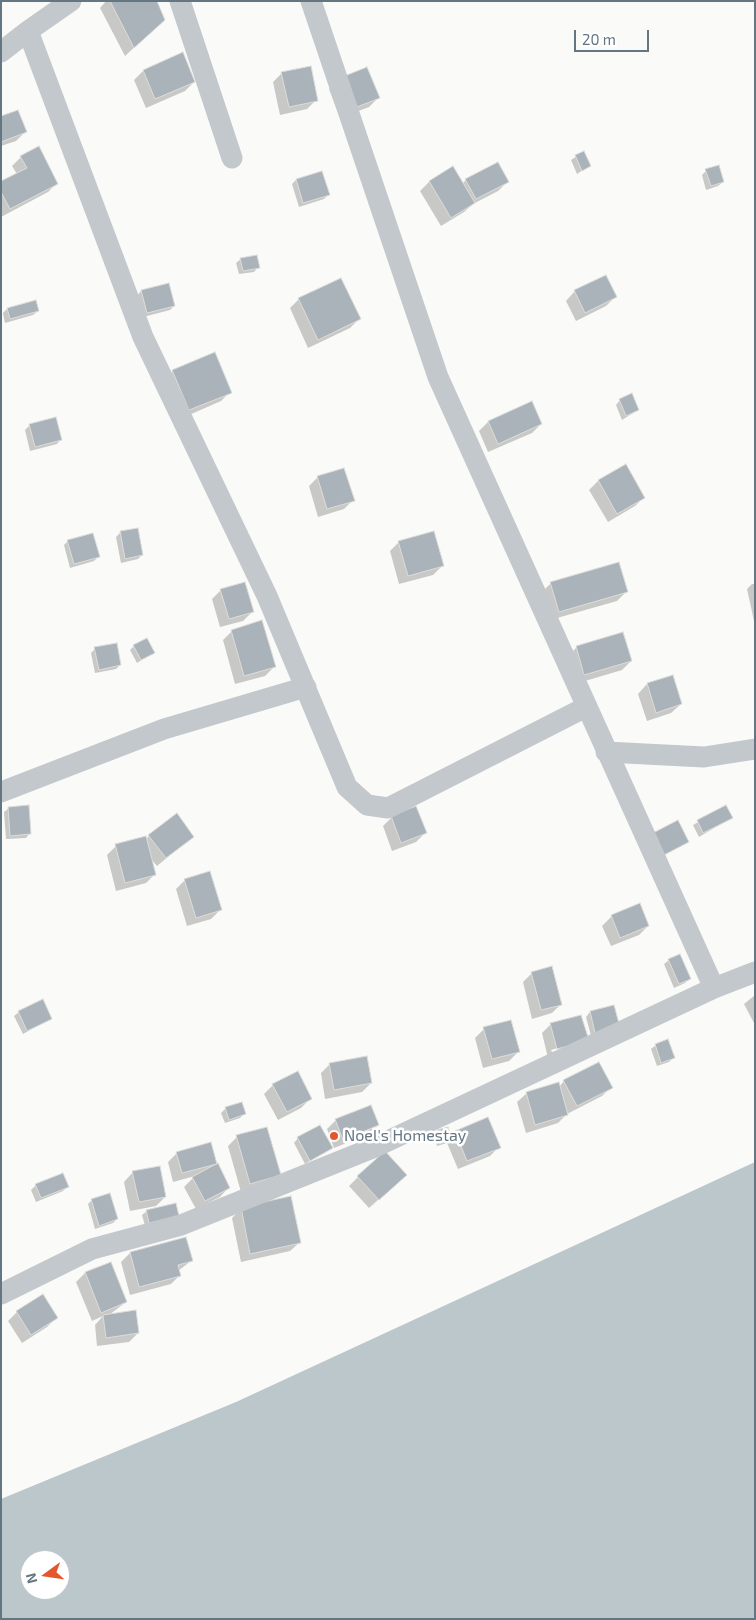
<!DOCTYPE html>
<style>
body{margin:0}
#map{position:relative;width:756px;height:1620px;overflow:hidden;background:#fafaf8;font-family:"Exo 2",sans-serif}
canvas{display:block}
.frame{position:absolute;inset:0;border:2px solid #657683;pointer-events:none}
.north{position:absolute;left:20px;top:1550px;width:50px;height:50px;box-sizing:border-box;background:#fff;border:1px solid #c1c8cd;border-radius:50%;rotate:256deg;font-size:14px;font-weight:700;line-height:20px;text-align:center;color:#657683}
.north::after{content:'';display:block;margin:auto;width:18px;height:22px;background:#e4572e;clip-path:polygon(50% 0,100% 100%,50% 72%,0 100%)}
.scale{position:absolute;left:574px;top:30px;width:75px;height:22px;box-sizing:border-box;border:2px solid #657683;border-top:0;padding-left:6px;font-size:15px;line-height:18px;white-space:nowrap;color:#657683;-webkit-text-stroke:4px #fff;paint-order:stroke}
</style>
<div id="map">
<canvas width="756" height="1620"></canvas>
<div class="frame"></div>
<div class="north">N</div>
<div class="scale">20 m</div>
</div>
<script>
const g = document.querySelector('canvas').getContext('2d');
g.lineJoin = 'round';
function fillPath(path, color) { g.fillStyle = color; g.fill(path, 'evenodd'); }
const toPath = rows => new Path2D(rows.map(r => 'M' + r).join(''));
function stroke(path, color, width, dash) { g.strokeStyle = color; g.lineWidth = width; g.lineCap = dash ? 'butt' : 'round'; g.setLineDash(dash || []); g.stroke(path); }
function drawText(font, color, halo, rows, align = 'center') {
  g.font = font + ' "Exo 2",sans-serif'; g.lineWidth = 5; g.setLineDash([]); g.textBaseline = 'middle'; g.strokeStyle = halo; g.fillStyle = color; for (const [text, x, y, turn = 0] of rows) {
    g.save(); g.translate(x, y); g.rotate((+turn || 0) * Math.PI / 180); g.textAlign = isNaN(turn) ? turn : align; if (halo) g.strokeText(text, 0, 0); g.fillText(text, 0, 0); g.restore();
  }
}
fillPath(toPath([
 [755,1162,755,1619,1,1619,1,1499,236,1402],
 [30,1560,60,1560,60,1590,30,1590]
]), '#bbc7cb');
fillPath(toPath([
 [106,1,156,1,154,29,125,56,100,8],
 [182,54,194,82,185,91,146,108,134,80,143,71],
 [282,73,316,100,307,109,280,115,273,82],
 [338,80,378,98,369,107,340,118,329,89],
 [1,117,25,132,16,141,1,146],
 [583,152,589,166,577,174,571,160],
 [21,157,57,183,48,192,1,217,1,182,17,174,12,166],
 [453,168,462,184,466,180,507,182,498,191,473,204,464,212,441,226,420,191,429,182],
 [706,171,723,182,718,186,706,190,702,175],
 [296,180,328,195,324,199,299,207,292,184],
 [241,259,258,267,254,272,239,274,236,263],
 [141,291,174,306,170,310,143,317,137,296],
 [575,291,615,297,606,306,576,321,566,301],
 [299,299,359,319,350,328,308,348,290,308],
 [7,309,38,311,33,315,5,323,3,313],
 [173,371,230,392,221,401,180,419,164,380],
 [620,400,638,410,622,420,616,405],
 [531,403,541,424,532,433,488,452,479,431,488,422],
 [55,419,61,439,57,444,30,451,25,430,29,426],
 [626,466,644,497,635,506,608,522,589,490,598,481],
 [318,477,353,500,344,509,318,517,309,486],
 [120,533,142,555,138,559,121,563,116,537],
 [68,541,98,557,94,561,70,568,64,545],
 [399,542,442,566,433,575,399,584,390,551],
 [551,583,626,592,617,601,550,620,542,592],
 [752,584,755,584,754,621,747,589],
 [221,590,252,612,243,621,220,627,212,599],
 [232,631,274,667,265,676,235,684,223,640],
 [622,634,631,661,622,670,575,684,567,657,576,648],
 [134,646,154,652,137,663,130,650],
 [95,649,120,665,116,669,95,673,91,653],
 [672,677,681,704,671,713,647,721,638,694,647,684],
 [725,807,731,818,699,837,693,825],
 [9,808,30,833,26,838,6,839,4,812],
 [392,817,425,833,416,842,392,851,383,826],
 [149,836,193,836,157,866,151,859,155,874,146,883,116,891,107,855,116,846,146,839],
 [185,880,220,910,211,919,187,926,176,889],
 [639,905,648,926,639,935,611,946,602,926,612,916],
 [669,960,689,979,685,983,674,988,664,964],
 [532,973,561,1004,552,1013,532,1019,523,982],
 [755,995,755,1023,754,1023,744,1004],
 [613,1006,618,1026,591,1036,586,1017,590,1012],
 [19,1012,50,1019,23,1034,14,1016],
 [580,1016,587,1040,578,1049,548,1058,542,1033,551,1024],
 [578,1042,578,1045,552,1052,551,1050],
 [484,1029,518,1052,509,1061,483,1068,475,1038],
 [656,1045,673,1058,669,1062,657,1066,651,1049],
 [330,1064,371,1083,362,1092,325,1099,321,1073],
 [564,1081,611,1087,602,1096,567,1114,558,1123,526,1133,517,1102,527,1093,559,1087],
 [273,1085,310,1099,301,1108,278,1120,264,1094],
 [226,1108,244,1114,240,1118,225,1123,221,1113],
 [336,1120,378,1125,369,1134,334,1148,327,1129],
 [438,1131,450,1137,455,1132,499,1147,490,1156,458,1169,447,1143,437,1146,434,1136],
 [237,1137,280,1174,241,1192,228,1146],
 [298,1138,331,1148,305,1164,294,1143],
 [177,1153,216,1163,211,1168,229,1187,220,1197,196,1209,184,1187,195,1176,173,1182,168,1162],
 [133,1172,165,1197,156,1206,130,1211,124,1182],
 [358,1177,396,1184,369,1208,349,1186],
 [36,1185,67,1187,63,1191,36,1202,31,1190],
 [92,1200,117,1219,113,1223,95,1229,88,1204],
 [175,1205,145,1226,142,1215,147,1211],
 [241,1209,300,1242,290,1251,241,1262,232,1218],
 [185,1238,191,1261,178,1271,180,1275,171,1284,130,1295,121,1262,130,1253],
 [110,1264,126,1302,109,1315,138,1333,129,1342,97,1346,95,1325,103,1316,92,1321,76,1282,85,1273],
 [17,1312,56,1318,47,1327,22,1343,8,1321]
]), '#0003');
const building = toPath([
 [110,1,157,1,165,20,134,48,110,1],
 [183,52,195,82,155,99,143,70,183,52],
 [311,66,318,101,289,107,281,72,311,66],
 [367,67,380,98,349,110,337,79,367,67],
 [18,110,27,132,1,142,1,116,18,110],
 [39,146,58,184,10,209,1,192,1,181,27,168,20,156,39,146],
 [584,151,591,166,582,171,575,155,584,151],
 [498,162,509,182,476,199,465,179,498,162],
 [719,165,724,182,711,186,705,169,719,165],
 [453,166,475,203,451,218,429,181,453,166],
 [322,171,330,195,303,203,296,179,322,171],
 [257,255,260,268,243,271,240,258,257,255],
 [606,275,617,297,585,313,574,290,606,275],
 [341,278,361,319,318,340,298,298,341,278],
 [169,283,175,306,147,313,141,290,169,283],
 [36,300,39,311,10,319,7,308,36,300],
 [215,352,232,393,189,410,172,370,215,352],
 [632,393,639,410,626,416,619,399,632,393],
 [532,401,542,424,498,444,488,421,532,401],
 [56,417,62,440,35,447,29,424,56,417],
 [626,464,645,498,617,514,598,480,626,464],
 [344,468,355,501,327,509,317,476,344,468],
 [138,528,143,555,125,559,120,531,138,528],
 [434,531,444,566,408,576,398,541,434,531],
 [93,533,100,557,74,564,67,540,93,533],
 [619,562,628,592,559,612,550,582,619,562],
 [245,582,254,612,229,619,220,589,245,582],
 [262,620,276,667,244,676,231,630,262,620],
 [623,632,632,661,584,675,576,646,623,632],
 [147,638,155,653,141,660,133,645,147,638],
 [117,643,121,665,99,670,94,647,117,643],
 [673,675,682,704,656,713,647,683,673,675],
 [29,805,31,834,10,836,8,807,29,805],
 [726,805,733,818,703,833,697,820,726,805],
 [416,806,427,833,401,843,391,816,416,806],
 [177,813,194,837,166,858,148,835,177,813],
 [678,820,689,842,664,855,653,833,678,820],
 [146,836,156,875,125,883,115,844,146,836],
 [210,871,222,910,196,918,184,879,210,871],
 [640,903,649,926,620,938,611,915,640,903],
 [680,954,691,979,679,984,668,959,680,954],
 [552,966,562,1005,541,1010,531,972,552,966],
 [43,999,52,1019,27,1031,18,1011,43,999],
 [614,1005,620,1027,595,1033,590,1011,614,1005],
 [581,1015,589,1040,557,1049,550,1023,581,1015],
 [511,1020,520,1052,492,1059,483,1027,511,1020],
 [668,1039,675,1058,661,1063,655,1044,668,1039],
 [367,1056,372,1083,334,1090,329,1063,367,1056],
 [599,1062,613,1088,577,1106,563,1080,599,1062],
 [298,1071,312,1099,287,1112,272,1084,298,1071],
 [559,1082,568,1115,535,1125,526,1092,559,1082],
 [242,1102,246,1114,229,1120,225,1107,242,1102],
 [371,1105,379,1125,343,1140,335,1119,371,1105],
 [488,1117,501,1148,467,1161,455,1131,488,1117],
 [320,1125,333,1148,310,1161,297,1137,320,1125],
 [267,1127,281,1175,250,1184,236,1135,267,1127],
 [448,1127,452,1139,441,1142,437,1130,448,1127],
 [211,1142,217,1164,182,1173,176,1152,211,1142],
 [385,1151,407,1175,379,1200,357,1176,385,1151],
 [218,1163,230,1188,205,1201,192,1177,218,1163],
 [160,1166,166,1197,139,1202,132,1171,160,1166],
 [63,1173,69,1187,41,1198,35,1184,63,1173],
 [110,1193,118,1219,99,1226,91,1199,110,1193],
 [291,1196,301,1243,250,1254,241,1207,291,1196],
 [176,1203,179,1216,149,1223,146,1210,176,1203],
 [186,1237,193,1261,178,1265,181,1276,139,1287,130,1252,186,1237],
 [111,1262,127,1302,101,1313,85,1272,111,1262],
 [43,1294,58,1318,31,1335,16,1311,43,1294],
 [136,1310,139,1333,106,1338,103,1315,136,1310]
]);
fillPath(building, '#aab3b9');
stroke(building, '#dcdcda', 1);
stroke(toPath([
 [71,1,28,31,143,337,267,596,347,787,367,805,388,808,586,707],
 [180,1,232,158],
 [311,1,438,377,714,988],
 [1,52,28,31],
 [606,752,704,757,755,749],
 [1,792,164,729,306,687],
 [1,1294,92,1249,181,1225,375,1147,714,988,755,972]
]), '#c3c8cc', 21);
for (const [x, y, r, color] of [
 [334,1136,5,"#e4572e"]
]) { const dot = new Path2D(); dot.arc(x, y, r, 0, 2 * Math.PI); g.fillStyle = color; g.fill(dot); stroke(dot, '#fff', 2); }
drawText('16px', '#657683', '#fff', [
 ["Noel's Homestay",344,1136]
], 'left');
</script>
